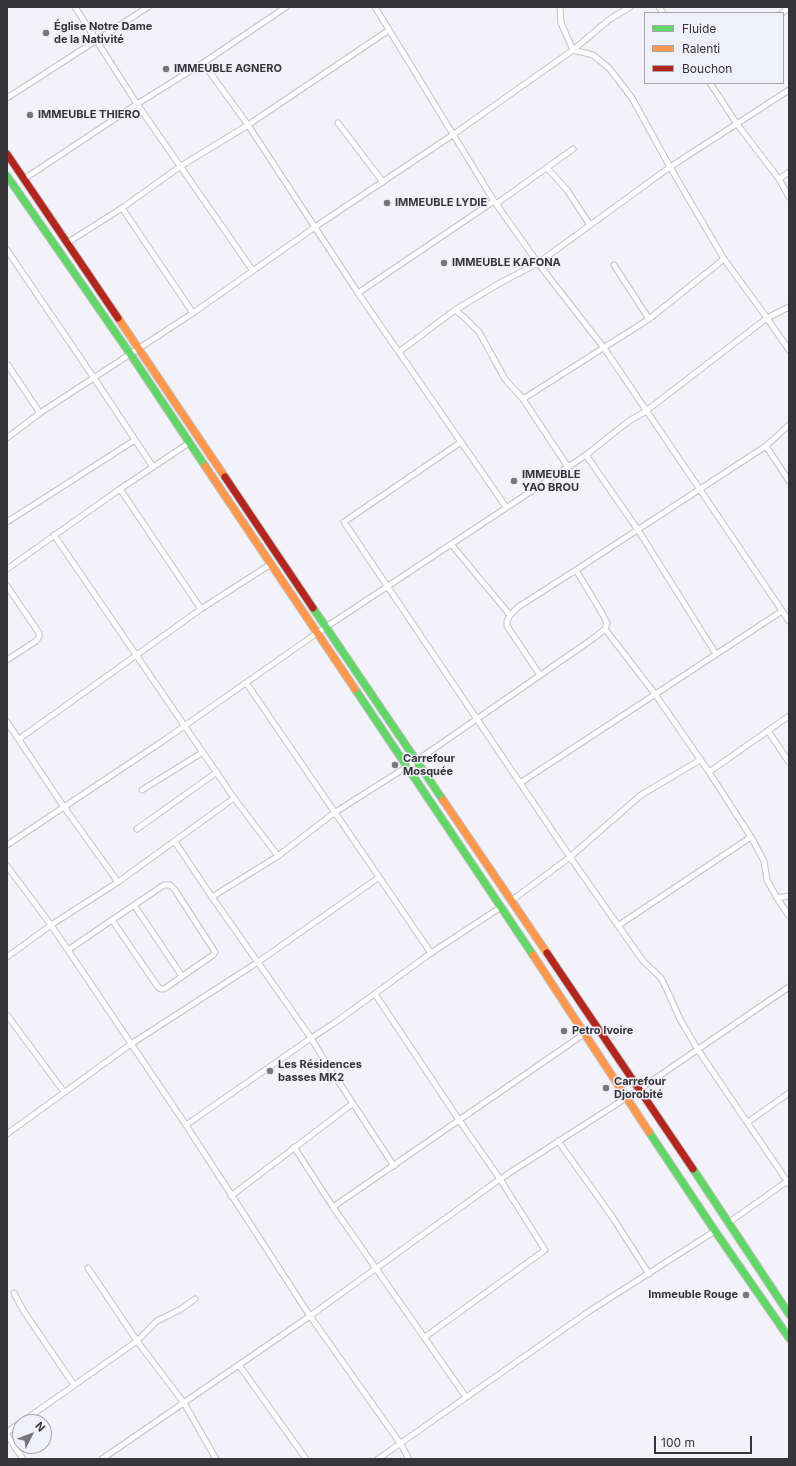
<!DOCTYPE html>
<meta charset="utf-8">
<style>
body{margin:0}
#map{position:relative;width:796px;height:1466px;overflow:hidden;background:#f2f2f8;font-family:Inter,sans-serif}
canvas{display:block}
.frame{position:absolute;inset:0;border:8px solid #363539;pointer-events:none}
.legend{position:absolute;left:644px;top:12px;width:140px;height:72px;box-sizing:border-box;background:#f0f0fa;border:1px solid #a6a5ad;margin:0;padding:5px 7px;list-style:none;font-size:12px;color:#363539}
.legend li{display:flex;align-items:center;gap:8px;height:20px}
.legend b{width:20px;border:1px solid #a6a5ad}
.north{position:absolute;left:12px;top:1414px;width:40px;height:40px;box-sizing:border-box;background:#f0f0fa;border:1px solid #a6a5ad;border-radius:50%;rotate:48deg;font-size:11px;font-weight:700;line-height:16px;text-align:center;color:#363539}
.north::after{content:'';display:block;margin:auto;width:14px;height:18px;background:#78777c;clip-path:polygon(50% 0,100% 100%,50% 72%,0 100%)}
.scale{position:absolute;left:654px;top:1436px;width:98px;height:18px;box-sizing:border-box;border:2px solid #363539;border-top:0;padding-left:5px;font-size:12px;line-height:14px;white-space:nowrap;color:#363539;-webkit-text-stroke:3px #f0f0fa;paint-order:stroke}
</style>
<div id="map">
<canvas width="796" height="1466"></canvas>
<div class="frame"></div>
<ul class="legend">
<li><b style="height:5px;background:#63d668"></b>Fluide</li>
<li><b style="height:5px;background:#ff974d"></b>Ralenti</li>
<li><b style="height:5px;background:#b3261e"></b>Bouchon</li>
</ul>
<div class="north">N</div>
<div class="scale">100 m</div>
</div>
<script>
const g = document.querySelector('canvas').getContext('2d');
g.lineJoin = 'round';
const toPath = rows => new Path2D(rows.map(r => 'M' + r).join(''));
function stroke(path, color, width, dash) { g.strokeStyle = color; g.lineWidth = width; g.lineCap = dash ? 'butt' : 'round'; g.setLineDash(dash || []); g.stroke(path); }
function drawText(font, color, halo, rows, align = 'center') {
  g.font = font + ' Inter,sans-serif'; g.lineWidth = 3; g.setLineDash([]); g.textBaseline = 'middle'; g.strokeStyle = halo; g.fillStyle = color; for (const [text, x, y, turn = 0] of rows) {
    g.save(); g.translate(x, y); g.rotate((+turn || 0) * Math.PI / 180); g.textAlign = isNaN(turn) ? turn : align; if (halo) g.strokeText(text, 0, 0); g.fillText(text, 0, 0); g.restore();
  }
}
const street = toPath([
 [75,7,137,104,253,271],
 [560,7,561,23,573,50,593,55,609,68,632,98,670,167,724,259,767,318,789,307],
 [659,7,663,13],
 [782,13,789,7],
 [203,63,248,125,358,293,506,507],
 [710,83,737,124,779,179,789,197],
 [7,98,148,7],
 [338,123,383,182],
 [547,168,567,190,590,225],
 [24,179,137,104,203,63,286,7],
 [779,179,789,172],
 [494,201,538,263,604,348,789,621],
 [496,204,573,149],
 [122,208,193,313],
 [67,243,122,208,181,166,248,125,389,30],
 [7,250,94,378,153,467],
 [614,265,649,319],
 [358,293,494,201,375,7],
 [455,310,465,318,479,332,505,379,523,399,568,467],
 [399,352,455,310,500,283,538,263,670,167,789,90],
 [7,364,40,413],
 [523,399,649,319,724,259],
 [7,438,40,413,193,313,315,227,454,134,573,50,610,19,630,7],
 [461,442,344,522,570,857,643,961,661,978,667,990,680,1019,698,1050,789,1184],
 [766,446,789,481],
 [586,455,638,530,716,654],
 [120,489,201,609],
 [7,522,135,440],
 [54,535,234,798,278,856],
 [451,544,510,615],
 [7,569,120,489,189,443],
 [7,586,39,633,39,637,36,641,7,660],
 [605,629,655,694,709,772,751,837,764,861,767,880,777,898,789,916],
 [540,675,507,626,507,621,510,615,518,607,576,570,766,446,789,425],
 [247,684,431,953],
 [7,722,64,807,118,882],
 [768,731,789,762],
 [19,739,201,609,271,564],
 [709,772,789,716],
 [520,783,782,611],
 [142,790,203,752],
 [137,829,217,772],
 [175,842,212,897,311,1038,323,1058,394,1166],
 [7,845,163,741,317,633,586,455,629,421,646,411,767,318,789,350],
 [7,866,51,925,186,1125,310,1316,400,1443,409,1459],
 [212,897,278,856,334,813,416,761,594,638,605,629,607,623,603,615,576,570],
 [777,898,789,896],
 [511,901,570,857,641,795,700,760],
 [134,905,182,976],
 [619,925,751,837],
 [68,950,112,920,164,885,170,885,175,890,215,952,213,955,164,989,161,989,158,987,112,920],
 [7,957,51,925,118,882,234,798],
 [375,994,459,1120,500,1179,545,1250,425,1337],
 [7,1015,64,1092],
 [748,1122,789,1093],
 [186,1125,311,1038,333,1024,431,953,501,907],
 [7,1134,131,1044,258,962,378,878],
 [558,1141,611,1215,649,1274],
 [294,1147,333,1207,466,1397],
 [231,1196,352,1104],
 [333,1207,584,1034],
 [728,1223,789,1180],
 [88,1268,137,1341,184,1403,216,1459],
 [14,1293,23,1310,74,1385],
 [239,1365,306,1459],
 [22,1422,137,1341,157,1321,181,1309,195,1299],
 [7,1432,20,1423],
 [7,1435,23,1459],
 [102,1459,310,1316,500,1179,640,1089,789,987],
 [378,1459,588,1312,715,1231]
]);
const fast = toPath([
 [7,176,131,355,205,466],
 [313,608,443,800],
 [355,689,533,955],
 [649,1132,715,1231,789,1338],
 [693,1169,789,1314]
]);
const slow = toPath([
 [118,318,225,477],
 [205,466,355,689],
 [443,800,547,953],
 [533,955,649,1132]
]);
const jam = toPath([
 [7,154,118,318],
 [225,477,313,608],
 [547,953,693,1169]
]);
stroke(street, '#c3c3c8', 7);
stroke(fast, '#c3c3c8', 9);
stroke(slow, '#c3c3c8', 9);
stroke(jam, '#c3c3c8', 9);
stroke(street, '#fdfdfe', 5);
stroke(fast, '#63d668', 7);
stroke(slow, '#ff974d', 7);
stroke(jam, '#b3261e', 7);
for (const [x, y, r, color] of [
 [46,33,4,"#78777c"],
 [166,69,4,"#78777c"],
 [30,115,4,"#78777c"],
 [387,203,4,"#78777c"],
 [444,263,4,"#78777c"],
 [514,481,4,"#78777c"],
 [395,765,4,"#78777c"],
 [564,1031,4,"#78777c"],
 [270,1071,4,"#78777c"],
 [606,1088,4,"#78777c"],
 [746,1295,4,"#78777c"]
]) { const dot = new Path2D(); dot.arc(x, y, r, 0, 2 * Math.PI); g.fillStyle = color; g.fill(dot); stroke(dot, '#f0f0fa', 1.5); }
drawText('bold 11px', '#363539', '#f0f0fa', [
 ["Église Notre Dame",54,27],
 ["de la Nativité",54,40],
 ["IMMEUBLE AGNERO",174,69],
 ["IMMEUBLE THIERO",38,115],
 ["IMMEUBLE LYDIE",395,203],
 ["IMMEUBLE KAFONA",452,263],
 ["IMMEUBLE",522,475],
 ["YAO BROU",522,488],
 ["Carrefour",403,759],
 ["Mosquée",403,772],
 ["Petro Ivoire",572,1031],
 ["Les Résidences",278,1065],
 ["basses MK2",278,1078],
 ["Carrefour",614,1082],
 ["Djorobité",614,1095],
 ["Immeuble Rouge",738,1295,"right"]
], 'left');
</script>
